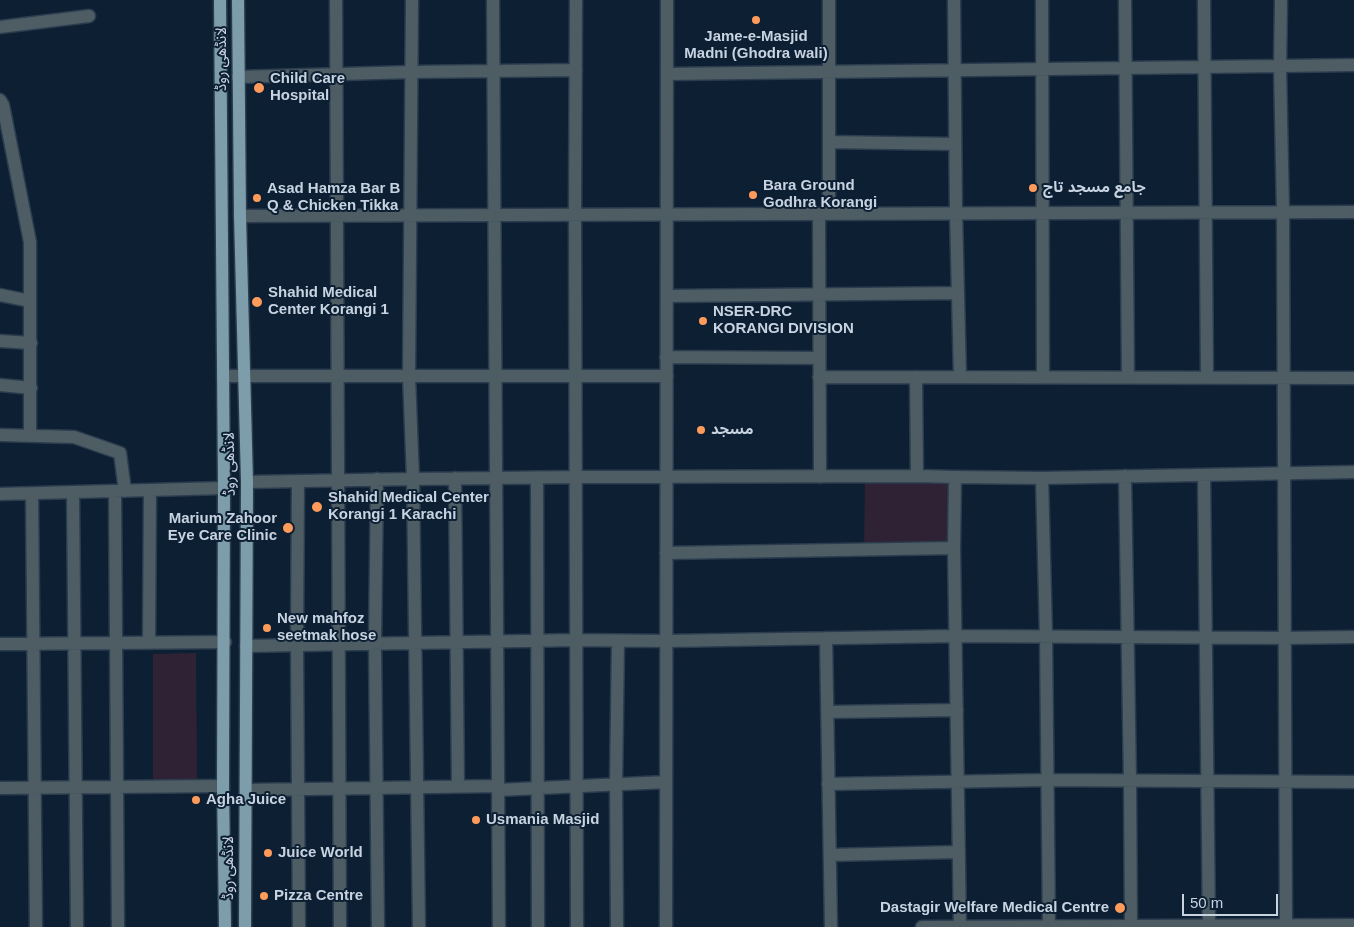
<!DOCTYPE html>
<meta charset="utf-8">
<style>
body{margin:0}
#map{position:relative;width:1354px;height:927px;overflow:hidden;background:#0d1f33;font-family:Arial,sans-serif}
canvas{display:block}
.scale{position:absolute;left:1182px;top:894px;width:96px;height:22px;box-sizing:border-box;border:2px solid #c8d3e2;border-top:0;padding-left:6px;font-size:15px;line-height:18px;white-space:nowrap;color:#c8d3e2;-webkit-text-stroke:4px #0d1f33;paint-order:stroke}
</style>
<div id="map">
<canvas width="1354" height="927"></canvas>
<div class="scale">50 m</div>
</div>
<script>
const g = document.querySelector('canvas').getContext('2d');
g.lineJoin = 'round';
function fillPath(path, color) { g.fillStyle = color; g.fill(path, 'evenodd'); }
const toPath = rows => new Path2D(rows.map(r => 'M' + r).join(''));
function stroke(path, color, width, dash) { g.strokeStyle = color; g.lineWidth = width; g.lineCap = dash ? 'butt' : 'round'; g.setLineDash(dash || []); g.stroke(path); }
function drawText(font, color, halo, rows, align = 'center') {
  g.font = font + ' Arial,"Noto Sans Arabic",sans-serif'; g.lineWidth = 4; g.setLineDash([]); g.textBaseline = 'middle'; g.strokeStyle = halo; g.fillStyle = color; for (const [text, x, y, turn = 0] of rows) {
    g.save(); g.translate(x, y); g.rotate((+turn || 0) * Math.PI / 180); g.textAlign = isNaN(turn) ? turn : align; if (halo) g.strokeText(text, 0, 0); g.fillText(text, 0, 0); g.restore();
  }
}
fillPath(toPath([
 [865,476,955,477,954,548,864,549],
 [196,653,197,782,153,782,153,654]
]), '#302235');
const minor = toPath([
 [336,0,340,927],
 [412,0,409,376,413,479,419,927],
 [493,0,499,927],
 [576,0,575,215,577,927],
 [829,0,829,214],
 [954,0,956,213,960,377],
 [1042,0,1043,377],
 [1125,0,1128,377],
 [1204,0,1207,377],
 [1281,0,1280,67,1283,212,1286,925],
 [0,27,89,16],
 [667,74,1354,65],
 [238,77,411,72,576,70],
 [0,100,3,105,30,242,30,435],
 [829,142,955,144],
 [819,214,820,477],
 [240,216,1354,212],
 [0,295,30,301],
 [667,296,958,293],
 [0,341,31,343],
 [666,357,819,358],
 [223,376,667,376],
 [819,377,1354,378],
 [916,377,917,476],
 [0,385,31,388],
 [0,435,74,437,120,453,125,491],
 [1204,475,1209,927],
 [1125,476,1130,781,1131,927],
 [955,477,954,548,960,927],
 [455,478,458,786],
 [537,478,538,927],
 [1042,478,1046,636,1049,927],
 [377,479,375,644,378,927],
 [298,481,297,645,299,927],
 [247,482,413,479,576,477,917,476,955,477,1042,478,1354,472],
 [115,492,118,927],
 [73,493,77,927],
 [0,494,224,488],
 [32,494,36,927],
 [666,553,954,548],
 [826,638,831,927],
 [149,642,150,491],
 [0,644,225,642],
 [246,646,576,640,666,641,956,636,1285,638,1354,637],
 [828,712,957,710],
 [828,784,1047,780,1354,782],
 [0,788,223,786],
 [246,790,498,786],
 [498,790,666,782],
 [830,855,959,852],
 [617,927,616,785,618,641],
 [666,927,667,0],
 [922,927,1354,925]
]);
const major = toPath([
 [220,0,224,488,223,786,225,927],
 [238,0,240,216,247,482,245,927]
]);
stroke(minor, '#2b3c4f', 15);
stroke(major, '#2b3c4f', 15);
stroke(minor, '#4e5d63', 12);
stroke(major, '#7c9da9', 12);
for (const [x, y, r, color] of [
 [756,20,5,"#ff9b5a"],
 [259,88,6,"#ff9b5a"],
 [1033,188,5,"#ff9b5a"],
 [753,195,5,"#ff9b5a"],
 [257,198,5,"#ff9b5a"],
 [257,302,6,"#ff9b5a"],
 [703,321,5,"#ff9b5a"],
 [701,430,5,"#ff9b5a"],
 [317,507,6,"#ff9b5a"],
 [288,528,6,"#ff9b5a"],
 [267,628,5,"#ff9b5a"],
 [196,800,5,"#ff9b5a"],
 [476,820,5,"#ff9b5a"],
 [268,853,5,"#ff9b5a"],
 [264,896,5,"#ff9b5a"],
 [1120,908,6,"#ff9b5a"]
]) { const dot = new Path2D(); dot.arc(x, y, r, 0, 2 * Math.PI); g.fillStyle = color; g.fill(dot); stroke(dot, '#0d1f33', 2); }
drawText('bold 15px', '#c8d3e2', '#0d1f33', [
 ["Jame-e-Masjid",756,37,"center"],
 ["Madni (Ghodra wali)",756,54,"center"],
 ["Child Care",270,79],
 ["Hospital",270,96],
 ["Bara Ground",763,186],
 ["Godhra Korangi",763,203],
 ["جامع مسجد تاج",1043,188],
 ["Asad Hamza Bar B",267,189],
 ["Q & Chicken Tikka",267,206],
 ["Shahid Medical",268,293],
 ["Center Korangi 1",268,310],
 ["NSER-DRC",713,312],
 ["KORANGI DIVISION",713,329],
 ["مسجد",711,430],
 ["Shahid Medical Center",328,498],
 ["Korangi 1 Karachi",328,515],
 ["Marium Zahoor",277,519,"right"],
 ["Eye Care Clinic",277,536,"right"],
 ["New mahfoz",277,619],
 ["seetmak hose",277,636],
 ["Agha Juice",206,800],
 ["Usmania Masjid",486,820],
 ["Juice World",278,853],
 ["Pizza Centre",274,896],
 ["Dastagir Welfare Medical Centre",1109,908,"right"]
], 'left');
drawText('15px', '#c8d3e2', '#0d1f33', [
 ["لانڈھی روڈ",222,59,-90],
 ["لانڈھی روڈ",230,464,-91],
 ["لانڈھی روڈ",229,868,-90]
]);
</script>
